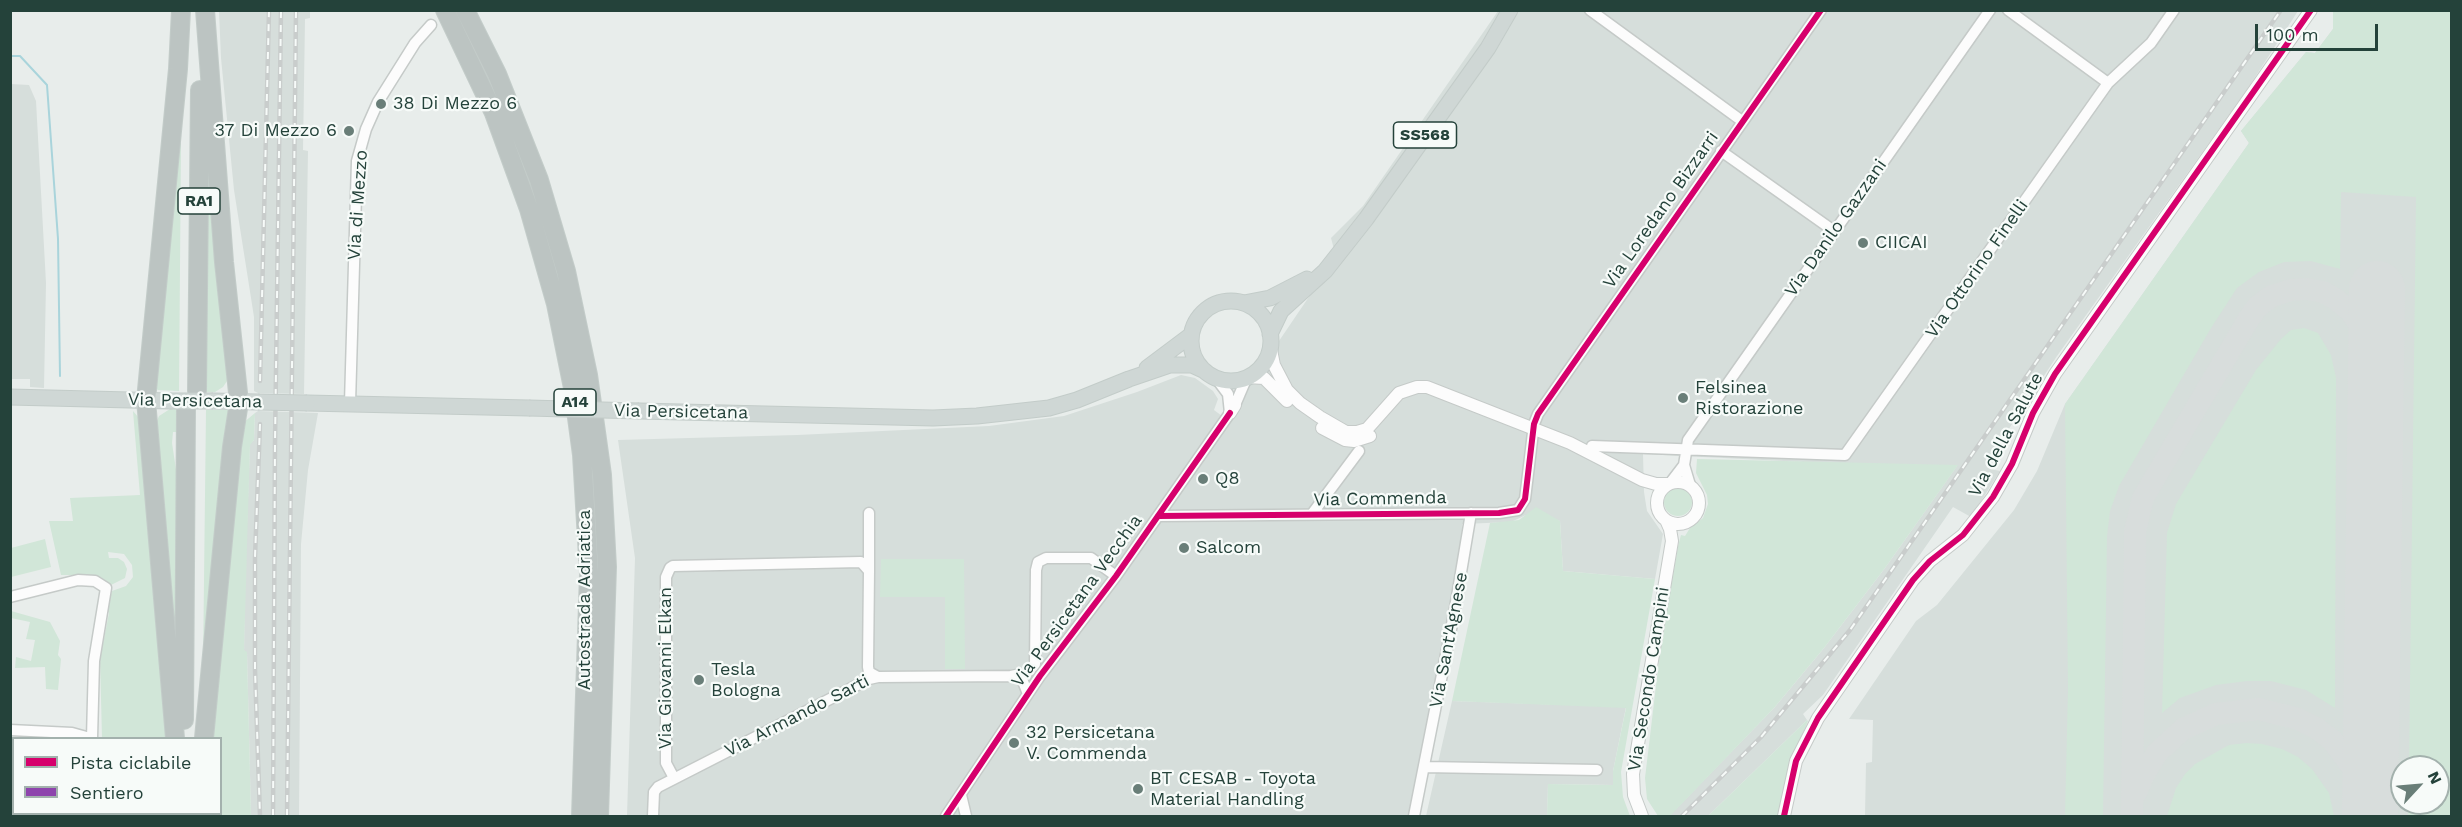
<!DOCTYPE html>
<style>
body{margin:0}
#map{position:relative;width:2462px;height:827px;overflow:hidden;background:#e8edeb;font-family:"Work Sans",sans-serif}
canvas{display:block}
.frame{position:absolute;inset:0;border:12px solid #24423a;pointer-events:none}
.legend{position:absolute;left:12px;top:737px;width:210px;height:78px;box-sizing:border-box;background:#f7fbf9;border:2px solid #a3b1ad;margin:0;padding:8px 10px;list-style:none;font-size:18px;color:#24423a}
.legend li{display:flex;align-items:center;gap:12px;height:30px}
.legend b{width:30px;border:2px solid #a3b1ad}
.north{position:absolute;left:2390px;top:755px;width:60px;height:60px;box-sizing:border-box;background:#f7fbf9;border:2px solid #a3b1ad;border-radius:50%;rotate:64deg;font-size:16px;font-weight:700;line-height:24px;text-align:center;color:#24423a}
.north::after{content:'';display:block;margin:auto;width:21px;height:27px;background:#697e78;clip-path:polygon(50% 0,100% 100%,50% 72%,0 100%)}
.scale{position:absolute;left:2255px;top:24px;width:123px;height:27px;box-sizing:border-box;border:3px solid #24423a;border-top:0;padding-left:8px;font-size:18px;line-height:21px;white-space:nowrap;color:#24423a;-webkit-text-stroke:4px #f7fbf9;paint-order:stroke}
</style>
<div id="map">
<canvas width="2462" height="827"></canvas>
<div class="frame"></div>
<ul class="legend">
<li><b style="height:8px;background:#d6006c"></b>Pista ciclabile</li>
<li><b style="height:8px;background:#8e44ad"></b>Sentiero</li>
</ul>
<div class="north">N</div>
<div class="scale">100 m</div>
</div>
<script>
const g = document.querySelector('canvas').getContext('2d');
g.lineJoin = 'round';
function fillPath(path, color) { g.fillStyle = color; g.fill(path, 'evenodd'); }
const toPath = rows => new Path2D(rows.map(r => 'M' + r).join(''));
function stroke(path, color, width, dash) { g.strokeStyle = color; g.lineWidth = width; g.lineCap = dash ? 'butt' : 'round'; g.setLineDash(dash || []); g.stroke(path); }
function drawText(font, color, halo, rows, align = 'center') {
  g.font = font + ' "Work Sans",sans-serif'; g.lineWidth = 4.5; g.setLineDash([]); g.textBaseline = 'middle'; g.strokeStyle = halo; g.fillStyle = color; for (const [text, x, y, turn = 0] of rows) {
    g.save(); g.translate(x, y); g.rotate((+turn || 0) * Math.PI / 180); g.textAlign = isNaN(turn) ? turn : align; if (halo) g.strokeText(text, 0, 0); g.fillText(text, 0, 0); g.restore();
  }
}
fillPath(toPath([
 [219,11,310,11,310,18,305,19,303,150,308,151,304,394,258,393,254,391,254,317,234,190,221,58],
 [1498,11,2298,11,2246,91,2057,356,1991,456,1990,469,2000,471,1971,517,1953,507,1823,695,1803,714,1807,720,1708,816,1669,816,1774,708,1824,648,1885,568,1957,466,1864,465,1643,454,1644,492,1647,511,1663,534,1655,579,1563,571,1560,521,1526,515,1511,522,1462,524,1461,556,1408,816,627,816,635,558,618,440,797,435,989,426,1064,416,1137,392,1181,375,1195,378,1213,391,1218,399,1214,410,1226,419,1336,257,1331,238,1363,206],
 [2333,11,2451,11,2451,816,1865,816,1866,763,1872,762,1873,720,1849,719,1916,621,1937,605,2014,510,2037,471,2065,404,2249,143,2241,131,2306,52,2315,53,2333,29],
 [2402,767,2438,767,2438,803,2402,803],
 [11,84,29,85,36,101,46,283,44,388,30,387,30,379,11,379],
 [258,411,318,413,308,470,301,544,299,816,251,816,247,653,244,651,245,578,250,444,254,440,255,413],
 [1452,701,1626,707,1613,771,1613,785,1548,784,1547,816,1426,816]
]), '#d6dedb');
fillPath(toPath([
 [2333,11,2451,11,2451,816,2408,816,2408,803,2438,803,2438,767,2409,767,2416,197,2341,192,2340,269,2311,261,2284,262,2259,272,2237,288,2211,328,2119,486,2110,511,2107,536,2103,816,2065,816,2068,689,2065,404,2249,143,2241,131,2306,52,2315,53,2333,29],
 [177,143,181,143,179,391,158,390,156,389],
 [208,143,229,378,223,387,215,392,206,392],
 [2304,328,2318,333,2331,355,2336,378,2335,708,2306,690,2271,681,2247,681,2216,685,2180,698,2162,713,2167,533,2176,504,2256,370,2281,339,2291,330],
 [170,409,179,409,178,432,173,432,172,443,178,483,177,677,156,423,159,416],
 [206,410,229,410,203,666],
 [133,411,139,418,170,738,102,738,100,659,109,613,107,610,112,591,126,586,133,577,132,565,124,554,108,552,109,558,118,558,124,562,127,569,125,578,111,585,102,578,94,575,61,575,49,521,73,521,70,498,140,495],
 [255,413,254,440,250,445,244,650,247,652,251,816,204,816,204,814,220,814,220,738,208,738,243,423],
 [1697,459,1958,465,1885,568,1824,648,1774,708,1671,815,1658,816,1647,799,1645,778,1660,652,1678,546,1681,535,1685,536,1690,528,1703,518,1708,504,1707,495,1696,473],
 '1664 502a14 14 0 1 1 28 0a14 14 0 1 1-28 0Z',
 [1536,507,1560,521,1563,571,1655,579,1621,772,1623,797,1630,816,1547,816,1548,784,1613,785,1613,771,1626,708,1452,701,1490,523,1519,520],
 [45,539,51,567,11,577,11,548],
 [881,559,964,559,965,669,945,669,945,597,880,597],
 [11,611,50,622,60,641,58,655,61,659,58,690,46,689,45,667,15,668,16,657,31,661,35,640,26,639,30,622,11,618],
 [1807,720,1808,721,1788,768,1778,816,1708,816],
 [2246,743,2262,744,2282,749,2298,757,2312,769,2329,793,2334,816,2167,816,2176,788,2185,774,2195,764,2229,745]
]), '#d1e6d8');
stroke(toPath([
 [10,56,20,56,47,85,58,239,60,376]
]), '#a9d4db', 2);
stroke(toPath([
 [2136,793,2144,774,2157,753,2183,729,2216,714,2259,709,2298,719,2316,728,2332,740,2356,772,2364,790,2370,816],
 [2132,816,2135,531,2143,498,2248,320,2258,306,2272,296,2291,290,2307,289,2323,292,2337,300,2351,312,2363,330,2373,356,2376,375]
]), '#d8dddc', 22);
stroke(toPath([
 [2370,816,2377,289]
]), '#d8dddc', 56);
const minor = toPath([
 [1590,10,1742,121],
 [2008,10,2108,83],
 [1721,151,1834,231],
 [350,403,357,161,366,129,378,102,415,43,431,25],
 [1235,405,1247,377],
 [1592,446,1845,455,2108,83,2151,43,2174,10],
 [1671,482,1684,465],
 [1690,485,1684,465,1688,440,1990,10],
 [1312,514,1359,451],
 [1158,516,1499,513,1518,510,1525,499,1534,424,1538,414,1821,10],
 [869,571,869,513],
 [10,597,78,580,95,581,106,588,94,661,92,738],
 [1026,674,1035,664,1036,570,1038,562,1046,558,1091,558,1116,576],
 [1016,675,1011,676,1022,679,1028,694],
 [10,730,72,733,90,738],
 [1424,767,1597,770],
 [674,778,666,763,666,577,670,568,673,566,861,562,869,571,868,667,869,672,878,677],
 [961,795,966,816],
 [10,812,14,812],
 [92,814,92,816],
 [653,816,654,792,658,787,869,679,878,677,1011,676],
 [946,816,1040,676,1116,576,1230,413,1228,394,1216,378],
 [1414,816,1454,614,1471,513]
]);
const tertiary = toPath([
 [1270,345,1274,365,1287,390,1300,403,1320,417,1346,432,1357,432,1367,429,1399,393,1417,387,1427,387,1570,443,1642,480,1656,484,1667,484],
 [1247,377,1264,378,1287,401],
 [1230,413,1235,405],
 [1322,428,1345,440,1354,441,1370,436],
 '1657 503a21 21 0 1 1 42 0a21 21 0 1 1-42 0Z',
 [1642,816,1634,795,1633,774,1672,541,1670,529,1666,520],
 [1784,816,1796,761,1818,718,1913,580,1930,561,1963,535,1993,497,2012,464,2033,413,2055,374,2311,10]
]);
const primary = toPath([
 '1191 341a40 40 0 1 1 80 0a40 40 0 1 1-80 0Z',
 [1244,303,1270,298,1307,279],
 [1270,334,1281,311,1325,271,1366,219,1488,48,1510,10],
 [1147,368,1191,335],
 [10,397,170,401],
 [213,401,258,402],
 [307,403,529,408],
 [639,411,933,418,977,416,1049,408,1077,400,1129,379,1170,365,1192,365,1205,371]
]);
const motorway = toPath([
 [445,10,494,113,529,209,556,304,573,388,582,455,589,574,581,816],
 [465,10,497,74,539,180,566,271,588,375,602,475,607,567,599,816],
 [197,391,200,90],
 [184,720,186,409],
 [175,738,146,400,178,69,181,10],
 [204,738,232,447,239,402,224,262,205,10],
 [181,814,181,816],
 [198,816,198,814]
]);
stroke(minor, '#c5cac8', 13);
stroke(tertiary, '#c5cac8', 14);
stroke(primary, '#c3ccc9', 17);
stroke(motorway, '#c3ccc9', 20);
stroke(minor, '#fcfcfc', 10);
stroke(tertiary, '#fcfcfc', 12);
stroke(primary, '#cfd7d5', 15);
stroke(motorway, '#bcc4c2', 18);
const rail = toPath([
 [260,381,269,10],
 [260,424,255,557,255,670,260,816],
 [273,816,275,443,281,10],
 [287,816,296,10],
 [1682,816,1761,737,1850,630,2281,10]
]);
stroke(rail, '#c9cdcc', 4.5);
stroke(rail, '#f7fbf9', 2, [7]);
const primaryBridge = toPath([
 [170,401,213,401],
 [258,402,307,403],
 [529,408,639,411]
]);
stroke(primaryBridge, '#c3ccc9', 17, []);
stroke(primaryBridge, '#cfd7d5', 15);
stroke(toPath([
 [10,812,14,812]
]), '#8e44ad', 4.5, [9, 4.5]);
stroke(toPath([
 [1158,516,1499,513,1518,510,1525,499,1534,424,1538,414,1821,10],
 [946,816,1040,676,1116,576,1230,413],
 [1784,816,1796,761,1818,718,1913,580,1930,561,1963,535,1993,497,2012,464,2033,413,2055,374,2311,10]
]), '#d6006c', 6);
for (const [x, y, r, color] of [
 [381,104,6,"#697e78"],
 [349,131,6,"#697e78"],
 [1863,243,6,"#697e78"],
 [1683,398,6,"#697e78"],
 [1203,479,6,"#697e78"],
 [1184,548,6,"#697e78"],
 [699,680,6,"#697e78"],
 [1014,743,6,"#697e78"],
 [1138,789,6,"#697e78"]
]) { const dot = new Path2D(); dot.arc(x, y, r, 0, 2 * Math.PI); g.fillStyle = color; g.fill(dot); stroke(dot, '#f7fbf9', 2); }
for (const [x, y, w] of [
 [1425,135,63],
 [199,201,42],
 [575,402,42]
]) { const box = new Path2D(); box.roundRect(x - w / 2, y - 13, w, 26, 4.5); g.fillStyle = '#f7fbf9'; g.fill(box); stroke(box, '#24423a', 1.5); }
drawText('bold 16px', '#24423a', null, [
 ["SS568",1425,135],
 ["RA1",199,201],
 ["A14",575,402]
]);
drawText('18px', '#24423a', '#f7fbf9', [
 ["38 Di Mezzo 6",393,104],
 ["37 Di Mezzo 6",337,131,"right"],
 ["CIICAI",1875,243],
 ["Felsinea",1695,388],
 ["Ristorazione",1695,409],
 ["Q8",1215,479],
 ["Salcom",1196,548],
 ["Tesla",711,670],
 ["Bologna",711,691],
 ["32 Persicetana",1026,733],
 ["V. Commenda",1026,754],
 ["BT CESAB - Toyota",1150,779],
 ["Material Handling",1150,800]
], 'left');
drawText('18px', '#24423a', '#f7fbf9', [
 ["Via di Mezzo",358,205,-86],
 ["Via Loredano Bizzarri",1661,210,-55],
 ["Via Danilo Gazzani",1836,228,-55],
 ["Via Ottorino Finelli",1977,269,-55],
 ["Via Persicetana",195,401,1],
 ["Via Persicetana",681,412,1],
 ["Via della Salute",2006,435,-62],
 ["Via Commenda",1380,499,-1],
 ["Autostrada Adriatica",585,600,-90],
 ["Via Persicetana Vecchia",1077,601,-54],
 ["Via Sant'Agnese",1449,640,-79],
 ["Via Giovanni Elkan",666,668,-90],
 ["Via Secondo Campini",1649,679,-81],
 ["Via Armando Sarti",797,716,-27]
]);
</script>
